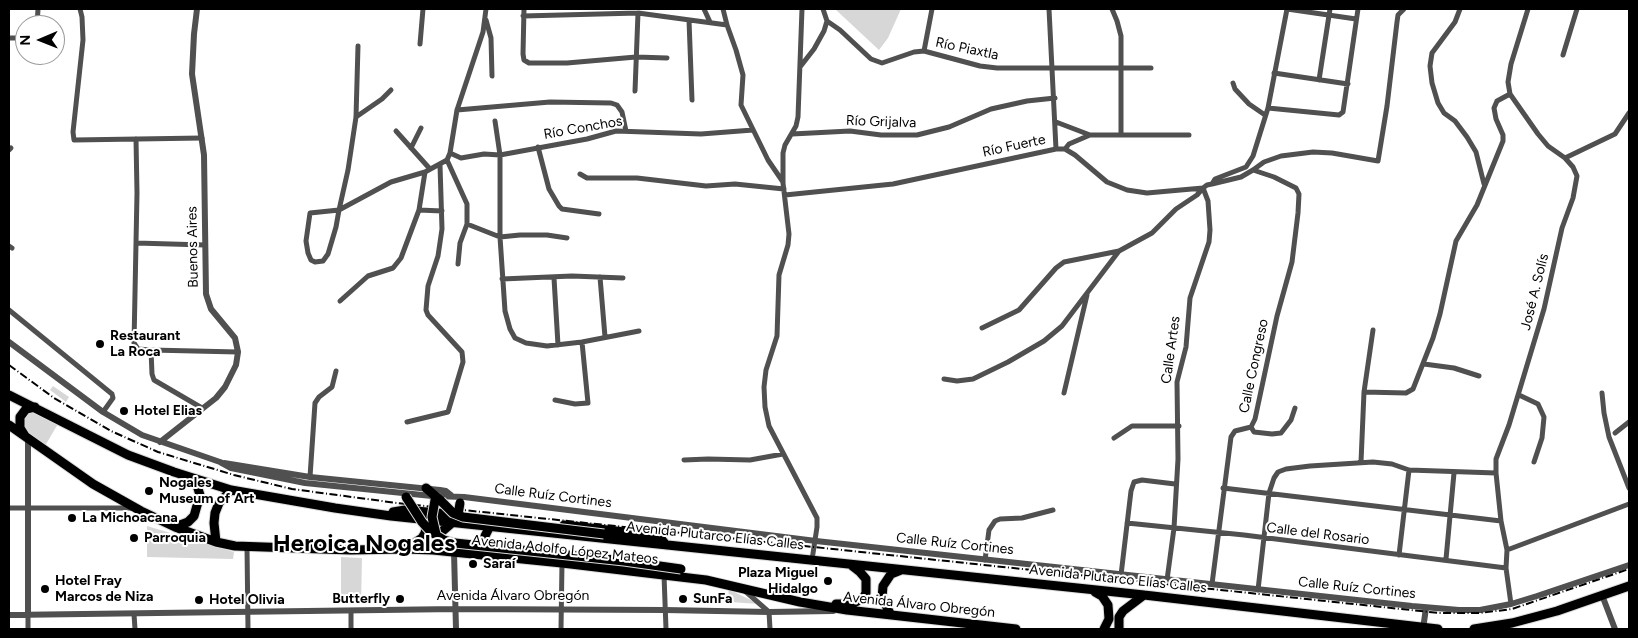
<!DOCTYPE html>
<meta charset="utf-8">
<style>
body{margin:0}
#map{position:relative;width:1638px;height:638px;overflow:hidden;background:#fff;font-family:Figtree,sans-serif}
canvas{display:block}
.frame{position:absolute;inset:0;border:10px solid #000;pointer-events:none}
.north{position:absolute;left:15px;top:15px;width:50px;height:50px;box-sizing:border-box;background:#fff;border:1px solid #999;border-radius:50%;rotate:269deg;font-size:14px;font-weight:700;line-height:20px;text-align:center;color:#000}
.north::after{content:'';display:block;margin:auto;width:18px;height:22px;background:#000;clip-path:polygon(50% 0,100% 100%,50% 72%,0 100%)}
</style>
<div id="map">
<canvas width="1638" height="638"></canvas>
<div class="frame"></div>
<div class="north">N</div>
</div>
<script>
const g = document.querySelector('canvas').getContext('2d');
g.lineJoin = 'round';
function fillPath(path, color) { g.fillStyle = color; g.fill(path, 'evenodd'); }
const toPath = rows => new Path2D(rows.map(r => 'M' + r).join(''));
function stroke(path, color, width, dash) { g.strokeStyle = color; g.lineWidth = width; g.lineCap = dash ? 'butt' : 'round'; g.setLineDash(dash || []); g.stroke(path); }
function drawText(font, color, halo, rows, align = 'center') {
  g.font = font + ' Figtree,sans-serif'; g.lineWidth = 4; g.setLineDash([]); g.textBaseline = 'middle'; g.strokeStyle = halo; g.fillStyle = color; for (const [text, x, y, turn = 0] of rows) {
    g.save(); g.translate(x, y); g.rotate((+turn || 0) * Math.PI / 180); g.textAlign = isNaN(turn) ? turn : align; if (halo) g.strokeText(text, 0, 0); g.fillText(text, 0, 0); g.restore();
  }
}
fillPath(toPath([
 [835,9,901,9,888,38,879,50],
 [53,386,69,397,66,402,50,390],
 [35,408,59,422,45,446,21,428,22,414],
 [147,526,234,552,233,559,147,557],
 [341,557,362,558,361,603,341,603],
 [728,589,759,604,730,602]
]), '#d7d7d7');
const trunk = toPath([
 [9,395,128,455,174,472,231,490,335,508,391,516,1144,595,1438,629],
 [9,425,93,484,141,511,175,527,216,542,235,546,351,550,405,549,433,550,562,563,706,580,800,602,847,610,1016,629],
 [25,436,20,428,20,417,26,409,35,407],
 [426,488,441,501],
 [393,512,405,510,459,515],
 [564,525,659,536,666,545],
 [175,527,188,522,194,516,200,495,195,479],
 [216,542,214,523,215,513,219,503,231,490],
 [405,549,422,538,425,533,427,522],
 [433,550,439,534,453,522],
 [487,551,485,545,485,536,490,526],
 [1095,592,1102,596,1108,605,1109,619,1104,629],
 [836,604,852,604,863,598,866,593,866,579,860,572,851,565],
 [891,615,882,598,883,586,891,574,901,570],
 [1119,629,1119,617,1123,611,1144,595],
 [1474,629,1512,623,1557,611,1629,586]
]);
stroke(trunk, '#dbdbdb', 11);
stroke(toPath([
 [80,9,82,17,83,40,73,132,74,140,202,138],
 [524,9,523,54,524,60,529,63,567,63,636,57,667,58],
 [704,9,710,22],
 [723,9,727,25,736,50,743,75,741,105,768,160,783,182],
 [802,9,798,117,796,126,785,145,783,153,783,183,789,234,788,245,779,275,777,336,766,370,764,387,765,407,769,426,817,518,817,527,812,560],
 [1049,9,1056,149],
 [1112,9,1117,21,1121,36,1121,134],
 [1460,9,1455,22,1432,53,1430,66,1432,83,1438,103,1444,113,1455,121,1467,137,1476,152,1484,184],
 [523,16,638,13,727,25],
 [486,20,491,38,492,76],
 [689,20,692,100],
 [827,21,840,30,871,59,882,63,914,52,924,51,980,66,997,68,1151,68],
 [37,25,38,9],
 [9,38,25,38],
 [420,44,423,9],
 [358,46,356,117,348,170,339,210,336,227,328,254,323,261,315,262,311,260,308,253,306,241,310,213,339,210,391,182,425,172,447,160,450,153,457,110,483,32,486,9],
 [924,51,932,9],
 [1563,55,1577,9],
 [800,67,814,49,824,31,827,21,823,9],
 [1274,73,1348,84],
 [1319,80,1330,9],
 [1233,83,1235,89,1249,104,1265,115],
 [635,91,638,13],
 [1268,108,1339,115,1343,112,1358,9],
 [457,110,550,102,611,103,617,105,622,112,626,131],
 [356,117,382,99,391,90],
 [495,121,500,155,500,237,505,311,510,329,515,338,526,343,547,346,582,342,639,331],
 [1056,122,1090,135,1189,135],
 [396,131,430,169],
 [792,134,850,131,881,135,917,135,949,127,991,109,1027,101,1055,98],
 [136,139,137,193,134,343,138,349,151,350,152,374,154,380,202,408],
 [538,147,549,189,559,206,562,209,599,214],
 [411,148,421,128],
 [1065,149,1069,144,1090,135],
 [9,150,11,148],
 [450,153,461,158,484,154,500,155,587,139,616,131,701,134,753,130],
 [1565,158,1615,134,1629,113],
 [447,160,467,204,467,224,460,243,458,264],
 [580,174,587,178,637,178,706,186,735,184,784,189],
 [1212,184,1241,177,1253,170,1264,162,1281,156,1313,152,1332,153,1378,161,1387,106,1397,22,1398,15,1404,9],
 [785,195,893,184,1056,149,1065,149,1075,155,1107,182,1127,190,1147,193,1203,188,1207,185,1212,184,1215,179,1246,167,1253,156,1268,108,1287,9,1356,19],
 [419,210,442,211],
 [467,224,500,237,520,235,547,235,567,238],
 [136,243,205,245],
 [9,246,12,248],
 [600,277,605,337],
 [554,278,558,345],
 [502,279,572,276,623,278],
 [340,301,368,276,393,268,401,258,419,210,425,172],
 [9,310,112,394,113,398,103,412],
 [982,328,1019,310,1056,268,1064,262,1119,251,1152,233,1176,209,1197,195,1203,188,1208,201,1210,230,1209,242,1190,298,1186,347,1177,382,1178,459,1174,528,1167,580],
 [151,350,238,352],
 [1424,364,1454,368,1479,376],
 [944,379,957,381,973,379,1008,362,1044,341,1062,326,1119,251],
 [1364,392,1406,393,1413,389,1433,338,1440,314,1456,241,1477,205,1503,141,1503,135,1496,119,1494,108,1497,101,1510,94],
 [1064,393,1087,295],
 [1602,393,1604,413,1609,437,1629,488],
 [1519,395,1538,404,1544,417,1542,438,1534,462],
 [555,400,575,404,588,403,582,342],
 [407,422,448,412,463,362,462,352,428,315,426,310,428,286,438,256,442,229,440,165],
 [1251,427,1254,432,1272,434,1281,433,1291,420,1295,408],
 [1615,433,1629,422],
 [1114,438,1132,426,1179,426],
 [684,460,708,459,750,460,783,454],
 [1361,462,1364,392,1373,330],
 [310,477,315,403,319,397,332,387,336,371],
 [1223,488,1501,521],
 [9,508,133,508],
 [1127,523,1244,535,1506,568],
 [247,547,248,629],
 [1507,550,1629,504],
 [1399,555,1409,470],
 [1446,559,1454,473],
 [985,560,989,530,995,521,1000,519,1022,518,1053,510],
 [664,575,666,629],
 [1121,575,1131,491,1134,482,1142,480,1175,484],
 [1212,584,1231,437,1235,431,1251,427,1255,419,1277,316,1292,262,1298,213,1299,194,1296,188,1274,177,1253,170],
 [1258,590,1269,493,1274,478,1278,472,1286,469,1310,466,1373,462,1392,464,1409,470,1496,473],
 [745,591,769,612,770,629],
 [1511,604,1506,568,1507,550,1501,521,1496,473,1496,459,1509,425,1544,309,1562,228,1573,198,1577,176,1573,167,1565,158,1548,146,1538,134,1510,94,1508,82,1511,64,1528,9],
 [351,611,351,629],
 [134,614,135,629],
 [28,615,28,629],
 [561,629,562,563]
]), '#505050', 5);
stroke(toPath([
 [9,342,103,412,142,435,220,462,231,468,305,483,432,496,464,497,816,541,1412,606,1459,610,1480,610,1511,604,1537,596,1629,565],
 [160,442,216,398,225,387,236,365,238,352,235,338,211,309,206,294,204,155,192,74,194,34,197,9],
 [224,463,310,477,440,490,446,491,451,495],
 [454,552,456,629],
 [1602,595,1615,629],
 [9,615,456,609,665,610,769,612,833,611],
 [28,615,28,440],
 [1423,629,1426,608]
]), '#505050', 6);
stroke(trunk, '#000', 9);
stroke(toPath([
 [9,365,54,398,111,431,158,452,234,475,292,489,397,503,1439,613,1480,613,1512,609,1629,569]
]), '#000', 2, [8, 2.5, 1, 2.5]);
const trunkBridge = toPath([
 [406,497,422,522,431,532,444,540,455,543,624,561,681,569],
 [435,500,432,517,436,534],
 [441,501,453,513,463,517,604,534],
 [458,515,460,503]
]);
stroke(trunkBridge, '#dbdbdb', 11, []);
stroke(trunkBridge, '#000', 9);
for (const [x, y, r, color] of [
 [100,344,5,"#000"],
 [124,411,5,"#000"],
 [149,491,5,"#000"],
 [72,518,5,"#000"],
 [134,538,5,"#000"],
 [473,564,5,"#000"],
 [828,581,5,"#000"],
 [45,589,5,"#000"],
 [400,599,5,"#000"],
 [683,599,5,"#000"],
 [199,600,5,"#000"]
]) { const dot = new Path2D(); dot.arc(x, y, r, 0, 2 * Math.PI); g.fillStyle = color; g.fill(dot); stroke(dot, '#fff', 2); }
drawText('14px', '#000', '#fff', [
 ["Río Piaxtla",967,49,12],
 ["Río Grijalva",881,122,2],
 ["Río Conchos",583,128,-10],
 ["Río Fuerte",1014,146,-12],
 ["Buenos Aires",193,247,-91],
 ["José A. Solís",1535,292,-76],
 ["Calle Artes",1171,350,-82],
 ["Calle Congreso",1254,366,-78],
 ["Calle Ruíz Cortines",553,496,7],
 ["Calle del Rosario",1318,534,7],
 ["Avenida Plutarco Elías Calles",715,536,6],
 ["Calle Ruíz Cortines",955,544,6],
 ["Avenida Adolfo López Mateos",565,550,6],
 ["Avenida Plutarco Elías Calles",1118,579,6],
 ["Calle Ruíz Cortines",1357,588,6],
 ["Avenida Álvaro Obregón",513,596],
 ["Avenida Álvaro Obregón",919,605,6]
]);
drawText('bold 14px', '#000', '#fff', [
 ["Restaurant",110,336],
 ["La Roca",110,352],
 ["Hotel Elias",134,411],
 ["Nogales",159,483],
 ["Museum of Art",159,499],
 ["La Michoacana",82,518],
 ["Parroquia",144,538],
 ["Saraí",483,564],
 ["Plaza Miguel",818,573,"right"],
 ["Hidalgo",818,589,"right"],
 ["Hotel Fray",55,581],
 ["Marcos de Niza",55,597],
 ["Butterfly",390,599,"right"],
 ["SunFa",693,599],
 ["Hotel Olivia",209,600]
], 'left');
drawText('bold 24px', '#000', '#fff', [
 ["Heroica Nogales",364,544]
]);
</script>
